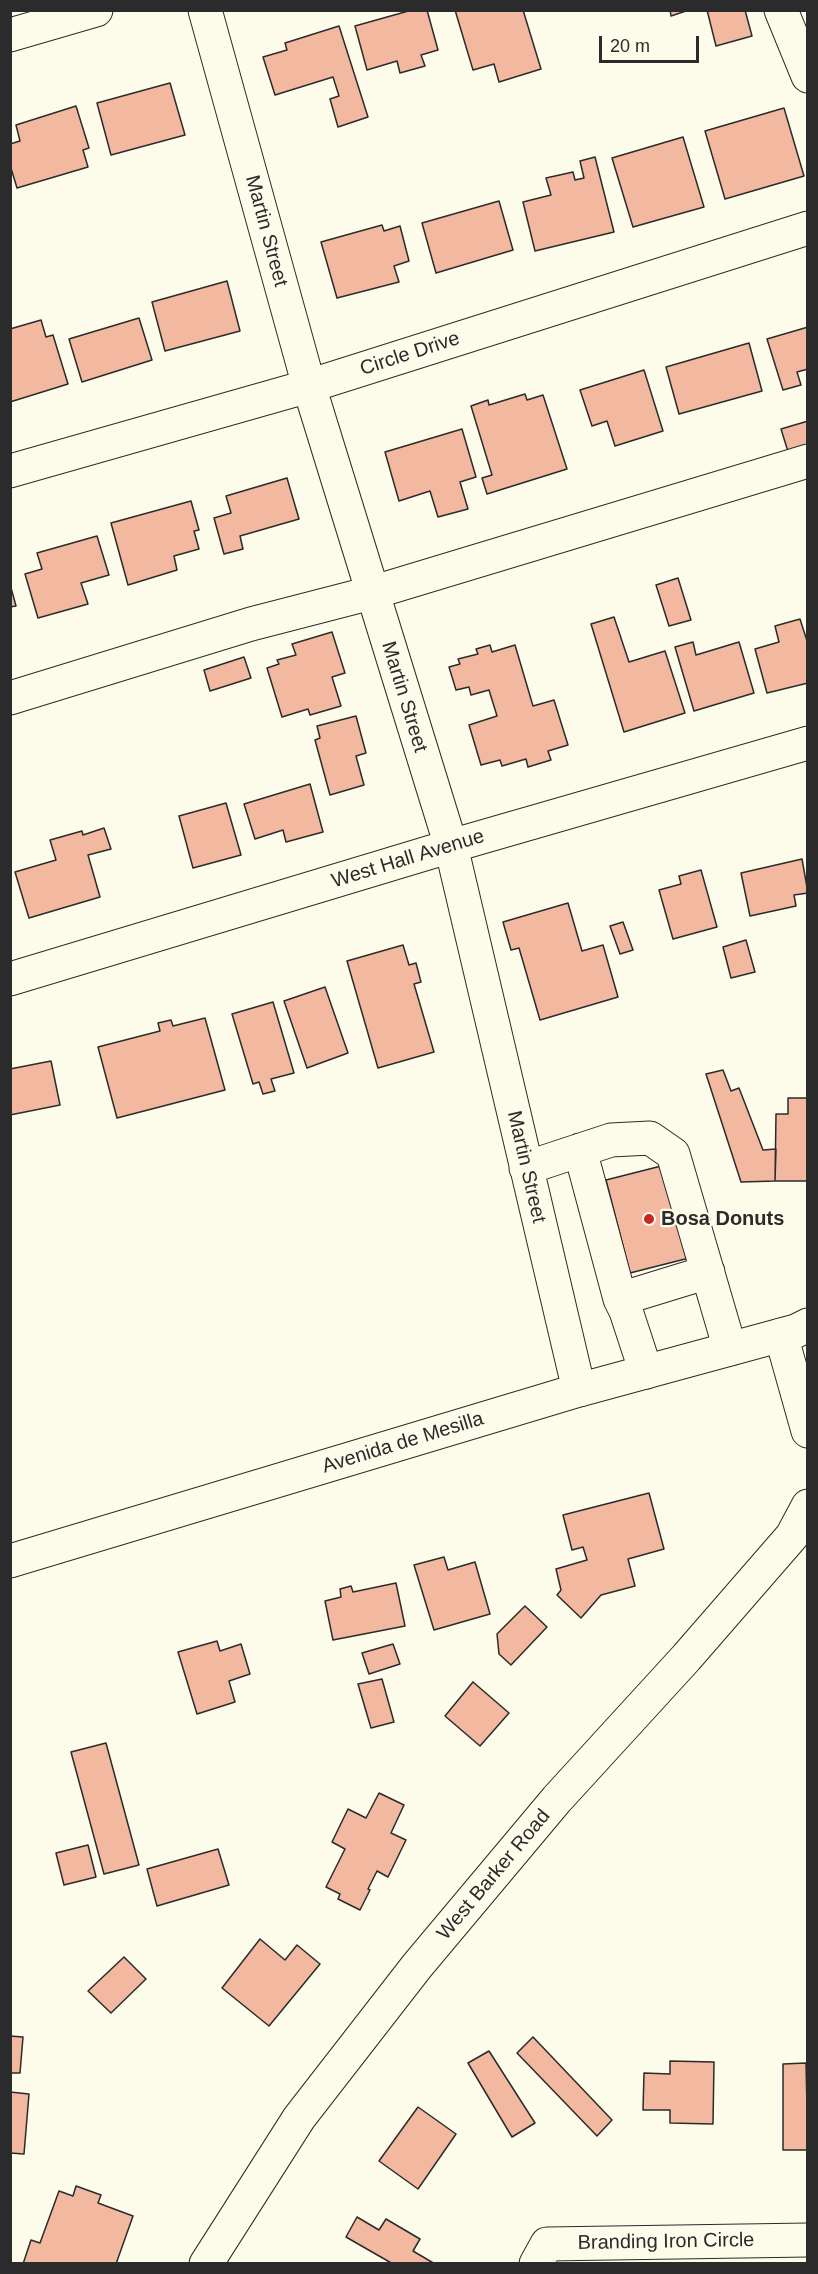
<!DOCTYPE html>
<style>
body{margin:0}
#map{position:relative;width:818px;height:2274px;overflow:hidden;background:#fdfbea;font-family:Arial,sans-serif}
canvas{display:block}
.frame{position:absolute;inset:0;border:12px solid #2b2b2b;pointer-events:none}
.scale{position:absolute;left:599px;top:36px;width:100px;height:27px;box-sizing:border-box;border:3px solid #2b2b2b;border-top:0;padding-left:8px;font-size:18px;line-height:21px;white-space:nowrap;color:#2b2b2b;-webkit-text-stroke:4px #fdfbea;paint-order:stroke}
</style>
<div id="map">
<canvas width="818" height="2274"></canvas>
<div class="frame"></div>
<div class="scale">20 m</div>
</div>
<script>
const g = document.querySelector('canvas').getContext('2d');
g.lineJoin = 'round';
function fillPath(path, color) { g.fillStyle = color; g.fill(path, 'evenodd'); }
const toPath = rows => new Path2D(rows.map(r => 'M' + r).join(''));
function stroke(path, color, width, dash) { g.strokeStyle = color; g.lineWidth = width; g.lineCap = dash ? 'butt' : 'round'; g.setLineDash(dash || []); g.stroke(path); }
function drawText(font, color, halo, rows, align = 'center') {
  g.font = font + ' Arial,sans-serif'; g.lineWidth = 4.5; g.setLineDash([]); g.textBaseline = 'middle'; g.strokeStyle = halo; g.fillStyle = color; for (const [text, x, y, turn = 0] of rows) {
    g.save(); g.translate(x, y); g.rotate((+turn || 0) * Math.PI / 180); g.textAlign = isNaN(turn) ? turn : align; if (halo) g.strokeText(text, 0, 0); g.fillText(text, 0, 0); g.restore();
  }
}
const building = toPath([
 [412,10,427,10,438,50,421,55,425,66,400,73,397,61,367,70,355,26,412,10],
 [455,10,523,10,541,69,499,82,494,64,473,70,455,10],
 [670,10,689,10,671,16,670,10],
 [707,10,745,10,752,36,716,46,707,10],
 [339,26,368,117,338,127,330,99,339,96,333,77,275,95,263,57,287,50,285,43,339,26],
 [170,83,185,135,111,155,97,103,170,83],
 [76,106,89,148,83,150,88,167,17,188,10,165,10,144,20,141,16,125,76,106],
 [784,108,804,176,725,199,705,131,784,108],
 [683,137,704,207,633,227,612,158,683,137],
 [595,157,614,232,535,251,523,202,551,195,546,178,573,172,575,180,584,178,580,161,595,157],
 [499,201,513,250,436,273,422,223,499,201],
 [382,225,384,231,400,226,409,261,394,266,399,282,337,298,321,242,382,225],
 [227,281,240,331,165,351,152,302,227,281],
 [139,318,152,360,82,382,69,339,139,318],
 [41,320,46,337,53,335,68,384,10,402,10,329,41,320],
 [808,327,808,369,797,372,801,385,783,390,767,339,808,327],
 [749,343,762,391,679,414,666,367,749,343],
 [644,370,663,431,615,446,607,421,592,426,580,390,644,370],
 [525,394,527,400,543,395,567,469,487,494,482,478,492,475,471,406,488,400,489,405,525,394],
 [808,421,808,453,790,458,781,429,808,421],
 [462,429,476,477,460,482,468,509,438,517,430,491,399,501,385,452,462,429],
 [287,478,299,519,240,536,243,549,224,554,214,518,231,513,226,496,287,478],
 [191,501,199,530,194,531,199,549,174,556,177,570,128,585,111,523,191,501],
 [97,536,109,575,81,583,88,604,38,618,25,574,42,569,37,553,97,536],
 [678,578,691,620,669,626,656,585,678,578],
 [10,584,16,606,10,607,10,584],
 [614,617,629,662,665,651,685,713,624,732,591,624,614,617],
 [800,619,808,644,808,683,767,693,755,649,779,642,775,626,800,619],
 [332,632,345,673,332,677,341,706,310,715,308,709,282,717,267,668,279,664,277,660,296,655,292,644,332,632],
 [693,642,696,655,739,642,754,693,694,711,675,647,693,642],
 [490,645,492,652,515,645,533,706,554,700,568,745,548,751,551,760,528,767,526,759,502,766,500,760,481,765,469,725,497,716,489,690,471,695,469,687,456,690,449,667,460,664,458,659,478,654,476,649,490,645],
 [244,657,251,678,210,691,204,670,244,657],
 [356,716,366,753,356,756,364,785,330,795,315,740,320,738,317,726,356,716],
 [310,784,323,832,286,842,283,830,255,839,244,804,310,784],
 [226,803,241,855,193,868,179,816,226,803],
 [104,828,111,849,88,855,100,897,29,918,15,872,56,860,50,840,82,831,83,835,104,828],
 [802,859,808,893,794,895,796,906,750,916,741,873,802,859],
 [701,870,717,927,673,939,659,890,681,884,679,876,701,870],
 [568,903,582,951,603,945,618,997,540,1020,519,948,511,950,503,922,568,903],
 [623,922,633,950,620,954,610,926,623,922],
 [746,940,755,972,731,978,723,947,746,940],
 [403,945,409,965,416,963,421,982,414,984,434,1052,378,1068,347,961,403,945],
 [325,987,348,1053,307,1068,284,1001,325,987],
 [273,1002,294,1073,271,1079,275,1091,263,1094,259,1082,253,1084,232,1014,273,1002],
 [205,1018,225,1090,117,1118,98,1047,160,1031,158,1023,171,1020,173,1026,205,1018],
 [51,1061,60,1105,10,1115,10,1069,51,1061],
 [723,1070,731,1091,739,1088,763,1150,776,1149,775,1181,741,1182,706,1074,723,1070],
 [788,1098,808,1098,808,1181,775,1181,776,1114,788,1114,788,1098],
 [669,1164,693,1257,630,1273,606,1180,669,1164],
 [649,1493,664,1549,628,1559,635,1586,601,1595,581,1618,557,1595,561,1590,556,1569,587,1560,583,1547,572,1550,563,1515,649,1493],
 [444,1557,448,1570,475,1562,490,1614,434,1630,414,1565,444,1557],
 [396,1583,405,1626,333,1640,325,1601,341,1597,340,1589,351,1586,353,1592,396,1583],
 [525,1606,547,1627,511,1665,499,1654,497,1634,525,1606],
 [217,1641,220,1651,241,1644,250,1674,229,1681,235,1702,197,1714,178,1652,217,1641],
 [393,1644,400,1664,369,1674,362,1653,393,1644],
 [382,1679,394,1722,371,1728,358,1684,382,1679],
 [473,1682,509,1713,480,1746,445,1716,473,1682],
 [106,1743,139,1865,104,1874,71,1752,106,1743],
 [379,1793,404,1805,391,1833,406,1840,388,1877,377,1871,368,1889,370,1890,360,1910,338,1899,340,1894,326,1887,345,1849,332,1842,348,1809,366,1818,379,1793],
 [88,1845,96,1877,64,1885,56,1853,88,1845],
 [218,1849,229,1885,157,1906,147,1869,218,1849],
 [260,1939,285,1960,297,1945,320,1964,269,2026,222,1988,260,1939],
 [124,1957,146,1979,111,2013,88,1991,124,1957],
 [10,2036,23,2037,20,2073,10,2073,10,2036],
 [533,2037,612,2120,597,2136,517,2053,533,2037],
 [489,2051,535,2123,512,2137,468,2063,489,2051],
 [670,2061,714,2062,713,2124,670,2123,670,2110,643,2110,644,2073,670,2074,670,2061],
 [806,2063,808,2150,783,2150,783,2064,806,2063],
 [10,2092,29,2094,24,2154,10,2153,10,2092],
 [418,2107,456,2134,418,2189,379,2161,418,2107],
 [76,2186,101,2195,98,2203,133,2216,116,2264,23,2264,31,2240,40,2243,59,2191,73,2196,76,2186],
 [357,2217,379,2230,386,2219,420,2239,413,2251,435,2264,393,2264,346,2237,357,2217]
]);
fillPath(building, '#f2b8a0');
stroke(building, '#2b2b2b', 1.5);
const minor = toPath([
 [205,10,309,386,451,846,579,1390],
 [781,10,808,76],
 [10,35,96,10],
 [10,471,309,386,808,228],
 [10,698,251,624,371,593,808,461],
 [10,979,451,846,808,743],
 [580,1150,620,1299,626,1311,646,1372],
 [526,1168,611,1140,650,1138,673,1154,730,1349],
 [620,1299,708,1272],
 [781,1335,808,1431],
 [206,2264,299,2118,417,1966,557,1799,686,1658,792,1536,808,1506],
 [536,2264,547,2244,808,2240]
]);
const major = toPath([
 [10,1561,579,1390,796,1331,808,1325]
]);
stroke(minor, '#2b2b2b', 35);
stroke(major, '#2b2b2b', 35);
stroke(minor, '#fdfbea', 33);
stroke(major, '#fdfbea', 33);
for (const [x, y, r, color] of [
 [649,1219,6,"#c62828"]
]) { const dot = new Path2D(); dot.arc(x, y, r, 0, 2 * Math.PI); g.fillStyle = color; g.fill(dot); stroke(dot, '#fdfbea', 2); }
drawText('20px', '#2b2b2b', '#fdfbea', [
 ["Martin Street",266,231,75],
 ["Circle Drive",410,354,-18],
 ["Martin Street",404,697,73],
 ["West Hall Avenue",408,859,-17],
 ["Martin Street",526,1167,77],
 ["Avenida de Mesilla",403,1443,-17],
 ["West Barker Road",494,1875,-50],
 ["Branding Iron Circle",666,2242,-1]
]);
drawText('bold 20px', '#2b2b2b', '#fdfbea', [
 ["Bosa Donuts",661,1219]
], 'left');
</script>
